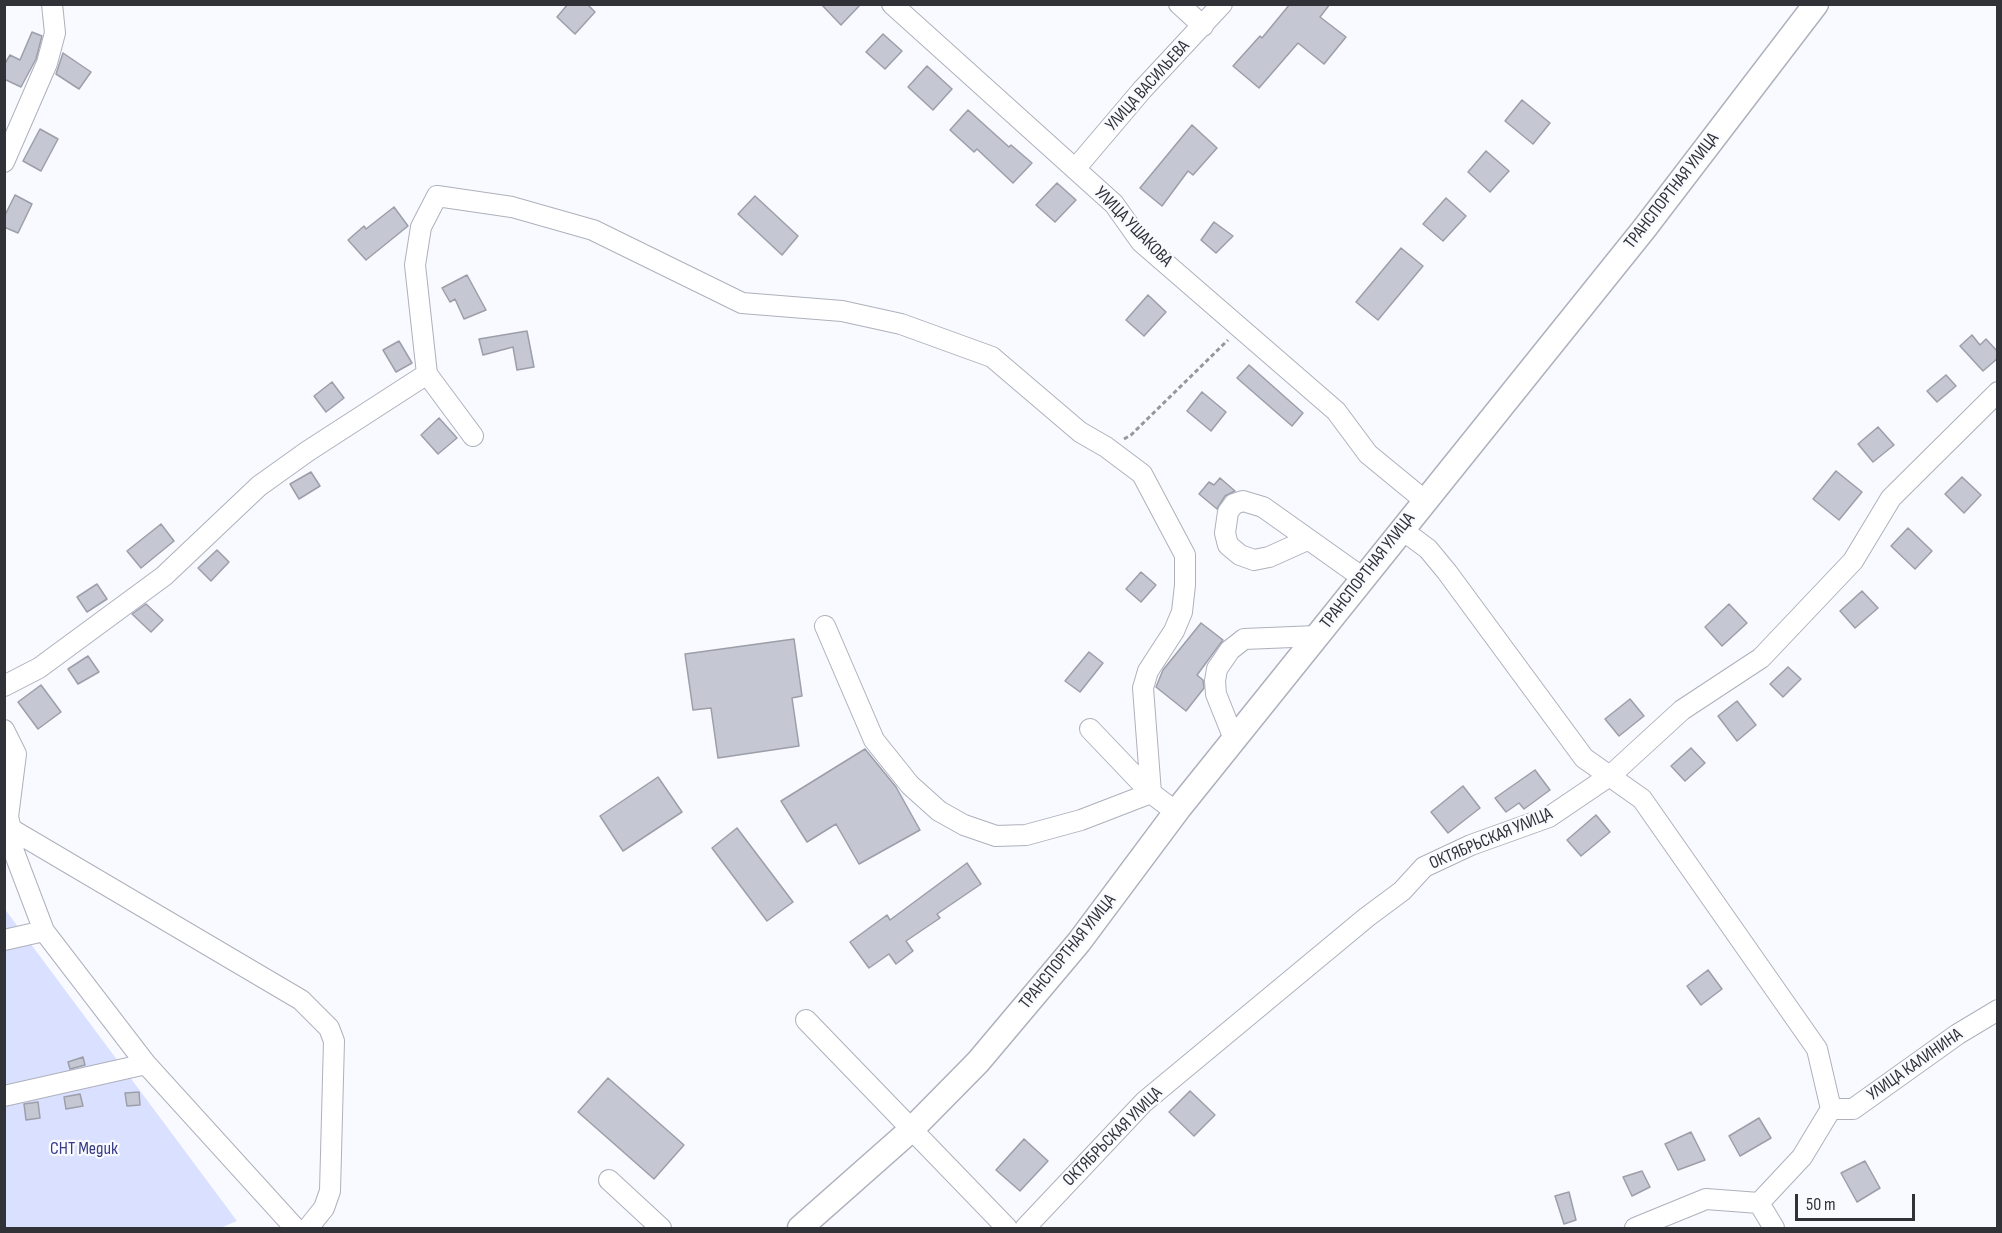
<!DOCTYPE html>
<meta charset="utf-8">
<style>
body{margin:0}
#map{position:relative;width:2002px;height:1233px;overflow:hidden;background:#f9faff;font-family:"Sofia Sans Condensed",sans-serif}
canvas{display:block}
.frame{position:absolute;inset:0;border:6px solid #313237;pointer-events:none}
.scale{position:absolute;left:1795px;top:1194px;width:120px;height:27px;box-sizing:border-box;border:3px solid #313237;border-top:0;padding-left:8px;font-size:18px;line-height:21px;white-space:nowrap;color:#313237;-webkit-text-stroke:4px #f9faff;paint-order:stroke}
</style>
<div id="map">
<canvas width="2002" height="1233"></canvas>
<div class="frame"></div>
<div class="scale">50 m</div>
</div>
<script>
const g = document.querySelector('canvas').getContext('2d');
g.lineJoin = 'round';
function fillPath(path, color) { g.fillStyle = color; g.fill(path, 'evenodd'); }
const toPath = rows => new Path2D(rows.map(r => 'M' + r).join(''));
function stroke(path, color, width, dash) { g.strokeStyle = color; g.lineWidth = width; g.lineCap = dash ? 'butt' : 'round'; g.setLineDash(dash || []); g.stroke(path); }
function drawText(font, color, halo, rows, align = 'center') {
  g.font = font + ' "Sofia Sans Condensed",sans-serif'; g.lineWidth = 4.5; g.setLineDash([]); g.textBaseline = 'middle'; g.strokeStyle = halo; g.fillStyle = color; for (const [text, x, y, turn = 0] of rows) {
    g.save(); g.translate(x, y); g.rotate((+turn || 0) * Math.PI / 180); g.textAlign = isNaN(turn) ? turn : align; if (halo) g.strokeText(text, 0, 0); g.fillText(text, 0, 0); g.restore();
  }
}
fillPath(toPath([
 [4,908,237,1221,220,1228,5,1228]
]), '#dae0ff');
const building = toPath([
 [568,4,587,4,595,12,575,34,557,17,568,4],
 [821,4,861,4,841,25,821,4],
 [1290,4,1330,4,1320,17,1346,37,1324,64,1298,43,1259,88,1233,66,1260,36,1262,38,1290,4],
 [32,32,42,36,36,59,21,87,4,79,4,65,10,55,20,60,32,32],
 [883,34,902,51,885,69,866,52,883,34],
 [63,53,91,72,79,89,56,74,63,53],
 [927,66,952,89,933,110,908,87,927,66],
 [1522,100,1550,123,1533,144,1505,121,1522,100],
 [968,110,1009,147,1011,145,1032,163,1013,183,977,149,974,152,950,130,968,110],
 [1192,125,1217,148,1193,175,1188,171,1162,206,1140,188,1192,125],
 [40,129,58,139,41,171,23,161,40,129],
 [1486,151,1509,171,1490,192,1468,172,1486,151],
 [1057,183,1076,200,1055,222,1036,205,1057,183],
 [15,195,32,204,18,233,4,227,4,217,15,195],
 [755,196,798,236,782,255,738,214,755,196],
 [1446,198,1466,216,1443,241,1423,224,1446,198],
 [394,207,408,226,366,260,348,240,364,226,366,229,394,207],
 [1214,222,1233,236,1216,253,1201,240,1214,222],
 [1401,248,1423,266,1378,320,1356,302,1401,248],
 [467,275,486,310,464,319,455,299,450,302,442,288,467,275],
 [1148,295,1166,312,1144,336,1126,320,1148,295],
 [527,331,534,367,517,370,513,347,483,355,479,339,527,331],
 [1972,335,1980,345,1986,339,1998,352,1998,358,1983,371,1960,346,1972,335],
 [399,341,412,363,396,372,383,350,399,341],
 [1249,365,1303,413,1292,426,1237,378,1249,365],
 [1946,375,1956,386,1937,402,1927,391,1946,375],
 [332,382,344,398,326,412,314,396,332,382],
 [1202,392,1226,412,1211,431,1187,411,1202,392],
 [439,418,457,438,438,454,421,435,439,418],
 [1878,427,1894,445,1873,462,1858,444,1878,427],
 [1836,471,1862,492,1839,520,1813,499,1836,471],
 [311,472,320,486,299,499,290,484,311,472],
 [1962,477,1981,495,1964,513,1945,494,1962,477],
 [1220,478,1235,491,1225,496,1217,509,1199,494,1209,482,1214,485,1220,478],
 [161,524,174,541,141,568,127,551,161,524],
 [1908,528,1932,551,1915,569,1891,546,1908,528],
 [217,550,229,562,211,581,198,568,217,550],
 [1141,572,1156,585,1141,602,1126,589,1141,572],
 [97,584,107,599,87,612,77,597,97,584],
 [1862,591,1878,608,1855,628,1840,611,1862,591],
 [146,604,163,620,151,632,132,614,146,604],
 [1729,604,1747,623,1722,646,1705,627,1729,604],
 [1201,623,1223,640,1197,675,1203,680,1204,688,1186,711,1156,687,1163,670,1201,623],
 [794,639,802,696,792,698,799,746,718,758,711,708,693,710,685,654,794,639],
 [1089,652,1103,663,1080,692,1065,681,1089,652],
 [88,656,99,672,78,684,68,669,88,656],
 [1788,667,1801,679,1783,697,1770,684,1788,667],
 [41,685,61,712,38,729,18,702,41,685],
 [1630,699,1644,716,1619,736,1605,719,1630,699],
 [1737,701,1756,725,1737,741,1718,716,1737,701],
 [1691,748,1705,763,1685,781,1671,766,1691,748],
 [865,749,896,787,920,830,859,864,836,824,807,842,781,801,865,749],
 [1535,770,1550,790,1524,809,1519,803,1506,812,1495,798,1535,770],
 [658,777,682,812,623,851,600,816,658,777],
 [1463,786,1480,808,1448,833,1431,812,1463,786],
 [1596,815,1610,832,1581,856,1567,840,1596,815],
 [737,828,793,902,767,921,712,848,737,828],
 [967,863,981,884,937,914,940,918,906,941,913,951,896,964,889,954,869,968,850,942,887,915,890,920,967,863],
 [1708,970,1722,989,1701,1005,1687,986,1708,970],
 [83,1057,85,1065,70,1069,68,1062,83,1057],
 [608,1078,684,1145,654,1179,578,1112,608,1078],
 [1190,1091,1215,1115,1194,1136,1169,1112,1190,1091],
 [139,1092,140,1105,127,1106,125,1093,139,1092],
 [80,1094,83,1106,66,1109,64,1097,80,1094],
 [38,1102,40,1118,26,1120,24,1104,38,1102],
 [1759,1118,1771,1138,1740,1156,1729,1136,1759,1118],
 [1691,1132,1705,1160,1678,1170,1665,1144,1691,1132],
 [1024,1139,1048,1161,1020,1191,996,1170,1024,1139],
 [1865,1161,1880,1188,1857,1202,1841,1173,1865,1161],
 [1642,1171,1650,1187,1632,1196,1623,1177,1642,1171],
 [1569,1192,1576,1220,1564,1224,1555,1196,1569,1192]
]);
fillPath(building, '#c5c8d3');
stroke(building, '#9c9ea9', 1.5);
const minor = toPath([
 [892,4,1114,204,1141,242,1336,411,1368,454,1424,500],
 [1179,4,1203,26],
 [4,162,47,63,55,33,52,4],
 [1075,169,1142,90,1222,4],
 [473,436,427,374,415,265,421,227,437,196,512,207,593,230,742,303,842,311,901,324,992,357,1080,432,1106,447,1142,474,1185,555,1185,585,1182,612,1174,631,1148,671,1143,688,1151,793],
 [1401,529,1428,549,1447,572,1584,758,1642,799,1817,1049,1831,1109,1802,1157,1759,1203,1774,1228],
 [1307,540,1269,557,1254,560,1240,555,1228,545,1225,533,1228,512,1234,504,1243,501,1263,507,1363,578],
 [825,626,874,740,910,785,939,811,964,825,996,836,1026,835,1081,820,1151,793,1176,812],
 [4,686,39,668,164,576,259,486,308,451,427,374],
 [1090,729,1151,793],
 [4,730,16,754,8,817,11,829,301,1000,329,1028,334,1041,330,1191,324,1208,308,1228],
 [1234,739,1216,694,1215,681,1217,669,1230,650,1244,639,1317,636],
 [11,829,14,852,44,931,146,1064,295,1228],
 [4,940,44,931],
 [806,1020,1007,1228],
 [4,1096,146,1064],
 [1831,1109,1853,1109,1958,1034,1998,1010],
 [609,1180,661,1228],
 [1025,1228,1144,1102,1367,917,1402,891,1424,867,1471,845,1549,817,1611,775,1682,710,1761,658,1853,561,1891,498,1998,392],
 [1635,1228,1706,1199,1759,1203]
]);
const major = toPath([
 [800,1228,912,1129,978,1062,1079,942,1179,808,1644,229,1816,4]
]);
stroke(minor, '#aeb0bc', 22);
stroke(major, '#aeb0bc', 27);
stroke(toPath([
 [1124,439,1131,435,1228,340]
]), '#96979c', 3, [4.5, 3]);
stroke(minor, '#fff', 20);
stroke(major, '#fff', 24);
drawText('18px', '#313237', '#f9faff', [
 ["УЛИЦА ВАСИЛЬЕВА",1148,86,-48],
 ["ТРАНСПОРТНАЯ УЛИЦА",1672,191,-52],
 ["УЛИЦА УШАКОВА",1133,227,46],
 ["ТРАНСПОРТНАЯ УЛИЦА",1368,571,-52],
 ["ОКТЯБРЬСКАЯ УЛИЦА",1491,839,-23],
 ["ТРАНСПОРТНАЯ УЛИЦА",1068,952,-51],
 ["УЛИЦА КАЛИНИНА",1915,1065,-35],
 ["ОКТЯБРЬСКАЯ УЛИЦА",1113,1137,-45]
]);
drawText('18px', '#373b85', '#f9faff', [
 ["СНТ Медик",84,1149]
]);
</script>
